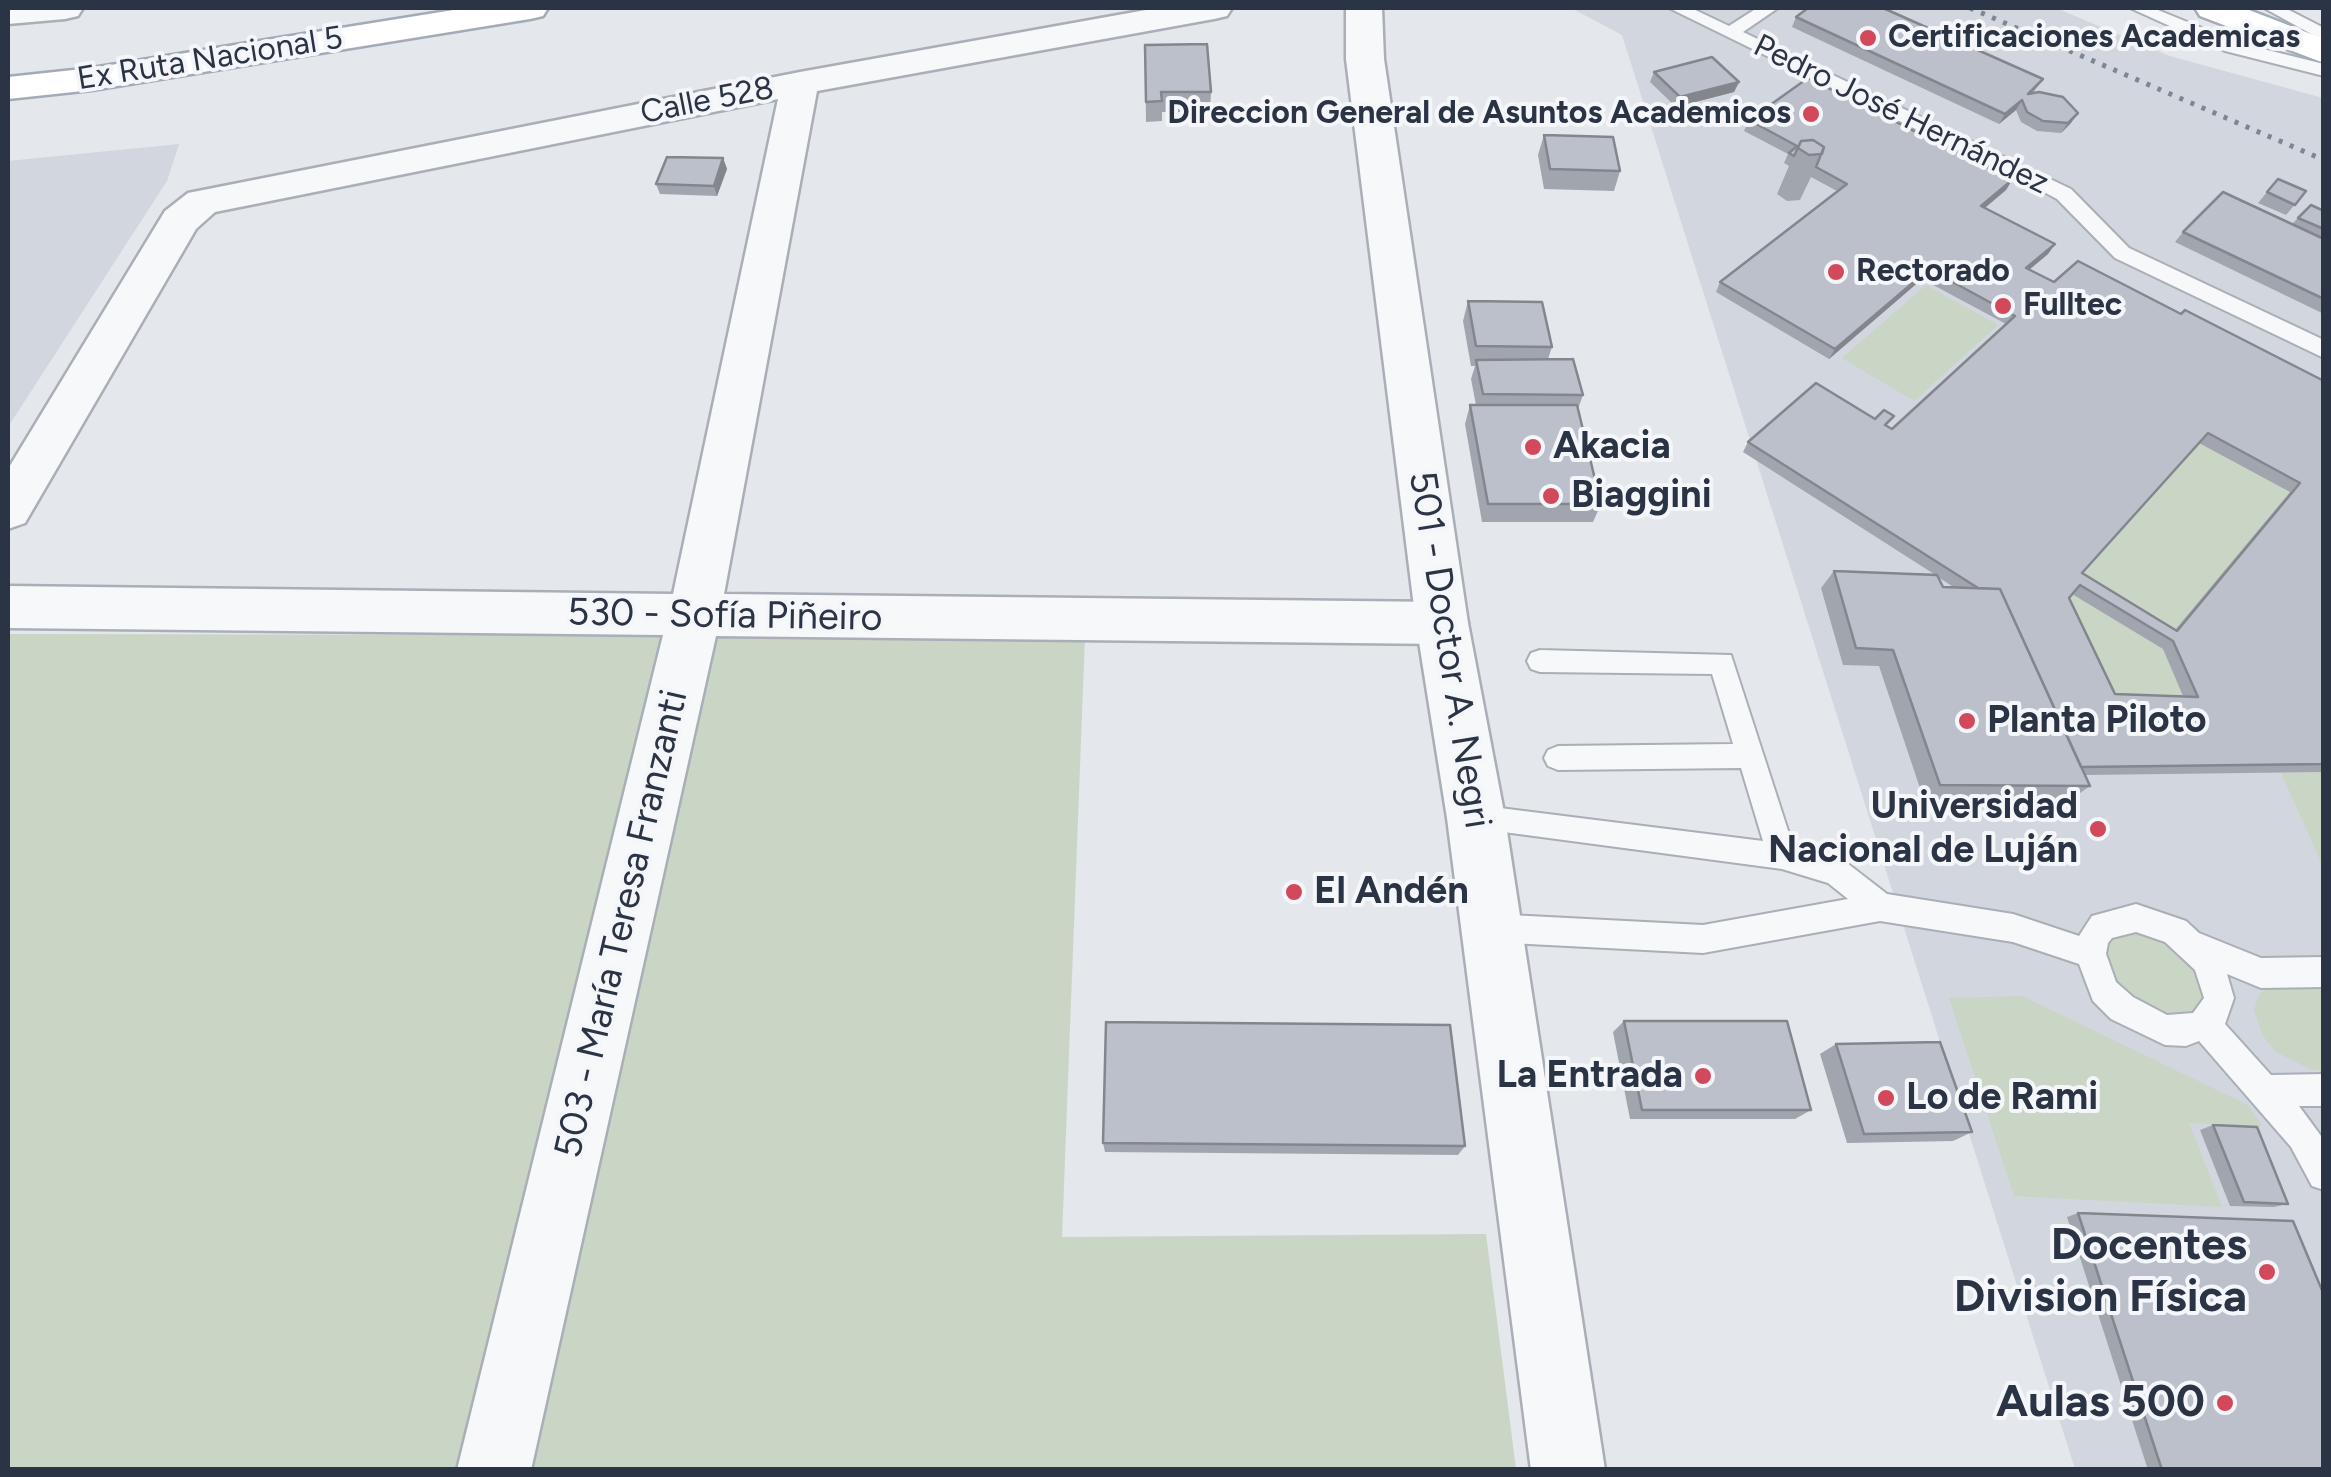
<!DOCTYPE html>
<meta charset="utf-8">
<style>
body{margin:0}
#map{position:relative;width:2331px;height:1477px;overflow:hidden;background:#e4e7ec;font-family:Figtree,sans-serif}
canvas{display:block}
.frame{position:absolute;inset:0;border:10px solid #2b3445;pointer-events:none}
</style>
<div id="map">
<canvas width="2331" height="1477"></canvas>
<div class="frame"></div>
</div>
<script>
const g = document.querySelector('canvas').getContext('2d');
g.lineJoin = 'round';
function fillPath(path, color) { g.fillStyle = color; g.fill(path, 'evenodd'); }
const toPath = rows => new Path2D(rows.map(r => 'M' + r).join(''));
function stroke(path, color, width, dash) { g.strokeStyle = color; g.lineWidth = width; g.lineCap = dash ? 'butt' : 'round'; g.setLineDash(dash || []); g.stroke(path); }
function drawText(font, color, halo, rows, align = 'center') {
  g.font = font + ' Figtree,sans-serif'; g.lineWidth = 8; g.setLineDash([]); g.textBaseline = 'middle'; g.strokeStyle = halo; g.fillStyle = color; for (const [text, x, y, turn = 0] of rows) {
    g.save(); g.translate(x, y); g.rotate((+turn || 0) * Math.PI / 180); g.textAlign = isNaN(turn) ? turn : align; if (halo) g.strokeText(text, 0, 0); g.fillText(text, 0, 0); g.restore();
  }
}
fillPath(toPath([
 [1571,8,2056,8,2170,56,2323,98,2323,1469,2075,1469,1622,35],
 [179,144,167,181,8,427,8,161]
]), '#d2d6de');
fillPath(toPath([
 [1926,285,1998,325,1914,401,1842,358],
 [2199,443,2290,492,2167,640,2073,582],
 [2072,594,2163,649,2187,705,2105,703,2060,607],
 [8,634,1085,636,1062,1237,1486,1234,1516,1469,8,1470],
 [2323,772,2324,772,2323,866,2281,773],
 [2145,925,2197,958,2207,1009,2181,1024,2123,1003,2101,939],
 [2270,987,2323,987,2323,1070,2312,1070,2276,1052,2263,1036,2254,1010,2259,994],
 [2022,996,2248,1105,2262,1126,2189,1123,2222,1207,2014,1196,1949,998]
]), '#c9d6c5');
const service = toPath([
 [1669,8,1691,8,1729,26,1757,8,1778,8,1743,32,2071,189,2129,248,2324,340,2324,358,2115,258,2057,199,2044,192,1669,8],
 [2130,8,2153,8,2239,43,2324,64,2324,76,2225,51,2130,8],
 [2264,8,2285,8,2324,28,2324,41,2264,8],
 [1540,650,1731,655,1793,846,1847,863,1887,894,2013,914,2079,936,2092,916,2136,904,2186,921,2199,933,2261,958,2324,957,2324,987,2261,988,2227,974,2234,998,2225,1024,2271,1075,2324,1074,2324,1106,2299,1106,2324,1140,2324,1190,2312,1186,2291,1147,2199,1041,2186,1046,2165,1045,2111,1019,2093,1001,2079,964,2013,942,1880,921,1703,953,1490,942,1479,938,1475,928,1479,918,1490,914,1703,925,1848,899,1828,883,1782,869,1466,827,1462,818,1466,809,1476,805,1763,841,1741,768,1558,770,1548,766,1544,758,1548,750,1558,746,1733,744,1712,674,1540,672,1531,669,1527,661,1531,653,1540,650],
 [2136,932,2165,942,2195,970,2204,998,2193,1013,2167,1015,2133,997,2116,982,2106,954,2108,943,2112,938,2136,932]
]);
const minor = toPath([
 [1157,8,1232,8,1227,16,1214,19,817,91,724,594,1442,602,1460,608,1468,623,1460,638,1442,644,716,636,531,1470,457,1470,663,635,8,628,8,586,673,594,778,99,215,212,196,229,25,523,8,529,8,469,165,211,188,193,800,72,1157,8]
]);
const tertiary = toPath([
 [8,8,83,8,78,16,65,19,8,24,8,8],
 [1346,8,1382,8,1384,59,1468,623,1505,818,1605,1470,1531,1470,1447,818,1416,623,1346,59,1346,8]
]);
const primary = toPath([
 [466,8,548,8,543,16,530,19,92,90,8,99,8,77,92,68,466,8],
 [2195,8,2244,8,2324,39,2324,63,2200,16,2195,8]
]);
stroke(service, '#a9aeb7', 4);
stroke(minor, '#a9aeb7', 5);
stroke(tertiary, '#a9aeb7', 5);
stroke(primary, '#a3abb8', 5);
fillPath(service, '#f7f8fa');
fillPath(minor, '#f7f8fa');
fillPath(tertiary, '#f7f8fa');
fillPath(primary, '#fff');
stroke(toPath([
 [1970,8,2324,160]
]), '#7d8696', 5, [4, 8]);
fillPath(toPath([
 [1796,17,2043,79,2033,93,2071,123,2061,133,2037,131,2021,122,2016,110,1999,124,1792,27],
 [1145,45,1211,92,1210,112,1162,112,1162,121,1146,122],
 [1654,72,1739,82,1734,92,1676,107,1650,82],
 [1749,120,2012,180,2006,190,1985,208,2055,244,2048,254,2029,270,2054,282,2181,314,2324,381,2324,772,2085,775,2090,786,2070,800,1924,800,1879,666,1843,665,1821,588,1834,571,1934,574,1743,452,1748,442,1888,426,1892,429,2006,324,1922,279,1829,359,1716,292,1720,282,1837,191,1811,177,1800,200,1787,201,1777,194,1789,166,1784,163,1788,154,1744,131],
 [2199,443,2290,492,2175,630,2082,573],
 [1938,577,1955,588,1943,587],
 [2072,594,2163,649,2183,696,2115,694,2069,598],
 [1544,135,1620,171,1614,191,1544,189,1538,155],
 [723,158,727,169,717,196,660,194,656,184],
 [2278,179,2306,191,2286,215,2258,203],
 [2311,205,2324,211,2324,314,2175,242,2183,232,2292,224],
 [1468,301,1552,347,1548,359,1583,395,1578,409,1601,504,1593,522,1482,522,1465,424,1470,405,1476,405,1471,379,1475,366,1471,366,1463,321],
 [1624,1021,1811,1110,1795,1119,1630,1119,1613,1032],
 [1836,1044,1972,1132,1953,1141,1847,1143,1820,1054],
 [2213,1125,2288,1204,2274,1207,2230,1206,2200,1130],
 [1103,1143,1465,1146,1458,1155,1105,1152],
 [2078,1213,2324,1470,2148,1470,2067,1217]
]), '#a1a5ae');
fillPath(toPath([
 [1739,82,1734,92,1676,107,1680,97],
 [2022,100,2016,110,1999,124,2005,114],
 [2078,113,2071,123,2061,133,2068,123],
 [723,158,727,169,717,196,714,186],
 [2012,180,2006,190,1975,216,1981,206],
 [2055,244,2048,254,2019,278,2026,268],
 [1929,269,1922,279,1829,359,1835,349]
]), '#83868d');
const building = toPath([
 [1808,8,1883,8,2043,79,2028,94,2039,92,2063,97,2078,113,2068,123,2043,121,2027,112,2022,100,2005,114,1796,17,1808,8],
 [1207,44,1211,92,1161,92,1162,101,1146,102,1145,45,1207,44],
 [1712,57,1739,82,1680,97,1654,72,1712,57],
 [1808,78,2012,180,1981,206,2055,244,2026,268,2054,282,2078,261,2181,314,2185,310,2324,381,2324,764,2081,767,2000,589,1978,588,1748,442,1816,383,1875,419,1884,410,1894,416,1885,425,1892,429,2015,316,1929,269,1835,349,1720,282,1847,184,1816,167,1824,147,1813,140,1801,141,1794,156,1789,153,1797,146,1749,120,1808,78],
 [2208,433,2300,483,2177,631,2082,573,2208,433],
 [2080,585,2173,641,2198,697,2115,694,2069,598,2080,585],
 [1544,135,1613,137,1620,171,1550,169,1544,135],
 [1813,140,1824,147,1822,154,1809,155,1798,148,1801,141,1813,140],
 [667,157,723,158,714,186,656,184,667,157],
 [2278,179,2306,191,2295,205,2267,192,2278,179],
 [2223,192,2324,239,2324,299,2183,232,2223,192],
 [2311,205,2324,211,2324,229,2298,218,2311,205],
 [1468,301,1542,302,1552,347,1476,346,1468,301],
 [1573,359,1583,395,1483,394,1476,360,1573,359],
 [1470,405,1577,405,1601,504,1488,504,1470,405],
 [1834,571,1937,575,1943,587,2000,589,2090,786,1940,785,1893,650,1856,648,1834,571],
 [1624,1021,1787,1021,1811,1110,1642,1110,1624,1021],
 [1106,1022,1450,1025,1465,1146,1103,1143,1106,1022],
 [1940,1042,1972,1132,1864,1134,1836,1044,1940,1042],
 [2213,1125,2257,1127,2288,1204,2244,1202,2213,1125],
 [2078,1213,2293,1221,2324,1295,2324,1470,2162,1470,2078,1213]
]);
fillPath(building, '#bbc0ca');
stroke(building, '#83868d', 2.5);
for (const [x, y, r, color] of [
 [1868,38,10,"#d1495b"],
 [1811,114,10,"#d1495b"],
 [1836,272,10,"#d1495b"],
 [2003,306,10,"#d1495b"],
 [1533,447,10,"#d1495b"],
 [1551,496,10,"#d1495b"],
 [1967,721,10,"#d1495b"],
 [2098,829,10,"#d1495b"],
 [1294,892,10,"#d1495b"],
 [1703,1076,10,"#d1495b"],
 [1886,1098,10,"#d1495b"],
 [2267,1272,10,"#d1495b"],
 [2225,1403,10,"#d1495b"]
]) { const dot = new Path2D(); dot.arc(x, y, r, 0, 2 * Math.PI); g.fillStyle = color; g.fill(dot); stroke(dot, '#f4f6f9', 4); }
drawText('bold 32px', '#2b3445', '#f4f6f9', [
 ["Certificaciones Academicas",1888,38],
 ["Direccion General de Asuntos Academicos",1791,114,"right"],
 ["Rectorado",1856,272],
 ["Fulltec",2023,306]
], 'left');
drawText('32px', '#2b3445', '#f4f6f9', [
 ["Ex Ruta Nacional 5",210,59,-9],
 ["Calle 528",707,101,-11],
 ["Pedro José Hernández",1901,115,26]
]);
drawText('bold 38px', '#2b3445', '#f4f6f9', [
 ["Akacia",1553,447],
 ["Biaggini",1571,496],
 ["Planta Piloto",1987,721],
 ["Universidad",2078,807,"right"],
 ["Nacional de Luján",2078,851,"right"],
 ["El Andén",1314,892],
 ["La Entrada",1683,1076,"right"],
 ["Lo de Rami",1906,1098]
], 'left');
drawText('38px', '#2b3445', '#f4f6f9', [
 ["530 - Sofía Piñeiro",725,616,1],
 ["501 - Doctor A. Negri",1449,650,81],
 ["503 - María Teresa Franzanti",622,924,-77]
]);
drawText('bold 45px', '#2b3445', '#f4f6f9', [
 ["Docentes",2247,1246],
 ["Division Física",2247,1298],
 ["Aulas 500",2205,1403]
], 'right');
</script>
